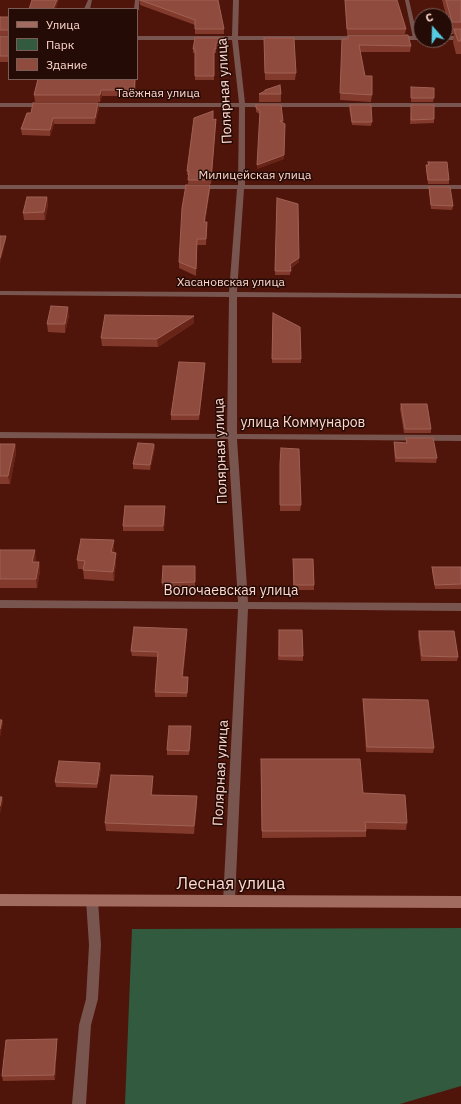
<!DOCTYPE html>
<meta charset="utf-8">
<style>
body{margin:0}
#map{position:relative;width:461px;height:1104px;overflow:hidden;background:#4f140a;font-family:"IBM Plex Sans",sans-serif}
canvas{display:block}
.legend{position:absolute;left:8px;top:8px;width:130px;height:72px;box-sizing:border-box;background:#240b06;border:1px solid #7c5d56;margin:0;padding:5px 7px;list-style:none;font-size:12px;color:#ffd8cf}
.legend li{display:flex;align-items:center;gap:8px;height:20px}
.legend b{width:20px;border:1px solid #7c5d56}
.north{position:absolute;left:413px;top:8px;width:40px;height:40px;box-sizing:border-box;background:#240b06;border:1px solid #7c5d56;border-radius:50%;rotate:340deg;font-size:11px;font-weight:700;line-height:16px;text-align:center;color:#ffd8cf}
.north::after{content:'';display:block;margin:auto;width:14px;height:18px;background:#55cae0;clip-path:polygon(50% 0,100% 100%,50% 72%,0 100%)}
</style>
<div id="map">
<canvas width="461" height="1104"></canvas>
<ul class="legend">
<li><b style="height:5px;background:#a26b60"></b>Улица</li>
<li><b style="height:11px;background:#315a3e"></b>Парк</li>
<li><b style="height:11px;background:#8e4b3e"></b>Здание</li>
</ul>
<div class="north">С</div>
</div>
<script>
const g = document.querySelector('canvas').getContext('2d');
g.lineJoin = 'round';
function fillPath(path, color) { g.fillStyle = color; g.fill(path, 'evenodd'); }
const toPath = rows => new Path2D(rows.map(r => 'M' + r).join(''));
function stroke(path, color, width, dash) { g.strokeStyle = color; g.lineWidth = width; g.lineCap = dash ? 'butt' : 'round'; g.setLineDash(dash || []); g.stroke(path); }
function drawText(font, color, halo, rows, align = 'center') {
  g.font = font + ' "IBM Plex Sans",sans-serif'; g.lineWidth = 3; g.setLineDash([]); g.textBaseline = 'middle'; g.strokeStyle = halo; g.fillStyle = color; for (const [text, x, y, turn = 0] of rows) {
    g.save(); g.translate(x, y); g.rotate((+turn || 0) * Math.PI / 180); g.textAlign = isNaN(turn) ? turn : align; if (halo) g.strokeText(text, 0, 0); g.fillText(text, 0, 0); g.restore();
  }
}
fillPath(toPath([
 [461,928,461,1086,400,1104,125,1104,132,929]
]), '#315a3e');
fillPath(toPath([
 [88,0,92,0,90,9,84,9,88,0],
 [135,0,139,0,139,10,134,9,135,0],
 [405,0,409,0,418,39,413,38,405,0],
 [92,895,96,896,98,900,101,945,98,999,91,1025,86,1104,72,1104,79,1025,86,999,89,945,86,900,88,896,92,895]
]), '#78554e');
fillPath(toPath([
 [233,0,239,0,238,36,361,36,364,38,361,40,238,40,245,103,461,103,461,107,245,107,245,185,461,185,461,189,244,189,237,292,461,294,461,298,237,297,237,434,461,435,461,441,237,439,248,602,461,603,461,611,248,609,235,901,234,905,229,907,224,905,223,901,238,609,0,608,0,600,238,602,228,439,0,438,0,432,227,434,229,297,0,295,0,291,229,292,237,189,0,189,0,185,238,185,239,107,86,107,83,105,86,103,239,103,232,40,137,40,137,36,232,36,233,0],
 [421,36,421,40,395,40,392,38,395,36,421,36],
 [445,36,461,36,461,40,445,40,445,36],
 [0,103,46,103,49,105,46,107,0,107,0,103]
]), '#78554e');
fillPath(toPath([
 [0,894,461,896,461,908,0,906,0,894]
]), '#a26b60');
fillPath(toPath([
 [139,0,218,0,224,29,224,34,195,34,195,25,140,5],
 [345,0,397,0,406,29,405,34,347,34],
 [442,0,461,0,461,54,456,54,453,42,454,34,451,34],
 [0,17,9,17,9,35,0,35],
 [348,35,411,46,410,52,360,52,365,76,372,95,371,102,340,100,342,39,347,39],
 [0,36,9,36,9,62,0,62],
 [225,38,225,42,224,44,216,46,216,53,214,53,214,80,195,80,195,53,193,53,193,49],
 [264,38,296,73,295,80,265,80],
 [136,79,135,96,102,96,100,102,35,102,34,95],
 [411,91,434,98,433,102,411,102],
 [259,94,281,94,281,102,259,102],
 [256,105,281,105,284,159,257,169,260,114,256,112],
 [350,105,372,122,371,126,352,125,349,108],
 [99,108,95,124,54,124,50,136,22,135,21,129,27,113],
 [411,108,434,119,434,123,410,124],
 [216,119,211,184,188,184,189,175,187,175,187,171,213,120],
 [428,162,449,180,449,184,428,184,426,169,426,165,428,165],
 [210,185,210,190,205,222,207,222,206,245,197,245,196,276,179,268,179,262],
 [429,187,453,206,452,210,431,209,429,190],
 [47,197,48,205,45,220,24,220,23,213],
 [277,198,299,262,291,268,290,275,275,275],
 [273,313,301,359,301,363,272,363],
 [69,315,65,333,48,332,47,324],
 [194,316,194,323,158,347,102,346,101,338],
 [205,367,199,420,171,420,171,415],
 [401,404,431,429,431,433,404,433,400,409],
 [406,438,437,458,436,463,395,462,394,447,394,442,406,443],
 [0,444,15,444,16,453,10,484,0,484],
 [154,444,155,448,150,470,133,469,133,464],
 [280,471,301,505,300,511,280,511],
 [165,511,164,531,123,531,123,526],
 [114,549,114,552,116,553,116,561,114,581,84,579,83,569,78,569,77,560],
 [0,550,36,558,35,562,39,562,40,571,37,588,0,588],
 [293,563,314,585,314,590,293,590],
 [195,566,195,587,163,587,162,583],
 [432,567,461,567,461,589,435,589,432,571],
 [279,630,303,656,303,661,278,660],
 [419,631,458,657,457,661,421,661,418,635],
 [187,633,183,677,188,681,187,697,155,697,155,692,158,657,132,656,131,651],
 [363,699,434,748,433,753,366,752,363,704],
 [191,731,189,755,167,755,167,750],
 [261,766,363,793,407,823,406,830,366,829,366,837,262,838],
 [101,768,97,788,56,787,55,782],
 [153,776,153,783,152,795,197,796,197,803,194,834,106,831,105,823],
 [57,1044,55,1080,3,1081,2,1076]
]), '#813a2c');
fillPath(toPath([
 [57,0,59,0,56,9,53,9],
 [225,38,225,42,224,44,216,46,216,43],
 [135,79,136,79,135,96,134,90],
 [101,90,102,96,100,102,100,95],
 [98,103,99,108,95,124,95,118],
 [53,118,54,124,50,136,50,130],
 [285,124,284,159,257,169,257,165],
 [210,185,210,190,204,228,204,222],
 [47,197,48,205,45,220,44,212],
 [6,236,6,240,0,264,0,258],
 [299,258,299,262,290,268,290,264],
 [68,307,69,315,65,333,65,324],
 [194,316,194,323,158,347,157,339],
 [205,363,205,367,199,420,199,415],
 [15,444,16,453,10,484,8,476],
 [154,444,155,448,150,470,150,465],
 [165,506,165,511,164,531,163,526],
 [114,540,114,549,112,561,111,552],
 [35,550,36,558,34,571,32,562],
 [116,553,116,561,114,581,113,572],
 [39,562,40,571,37,588,36,579],
 [187,629,187,633,183,681,182,677],
 [2,720,3,724,0,738,0,729],
 [191,726,191,731,189,755,189,751],
 [100,763,101,768,97,788,97,784],
 [153,776,153,783,151,802,151,795],
 [197,796,197,803,194,834,194,826],
 [2,797,3,802,0,814,0,806],
 [57,1039,57,1044,55,1080,54,1075]
]), '#672417');
const building = toPath([
 [32,0,57,0,53,9,29,9,32,0],
 [140,0,218,0,224,29,195,29,195,20,140,0],
 [345,0,397,0,406,29,347,29,345,0],
 [446,0,461,0,461,22,452,22,446,0],
 [0,17,9,17,9,30,0,30,0,17],
 [454,29,461,29,461,41,458,41,454,29],
 [348,35,408,35,411,46,359,45,365,76,372,76,372,95,340,93,342,39,348,39,348,35],
 [0,36,9,36,9,56,0,56,0,36],
 [195,38,225,38,224,40,216,43,216,49,214,49,214,76,195,76,195,49,193,49,195,38],
 [264,38,294,38,296,73,265,73,264,38],
 [38,79,135,79,134,90,101,90,100,95,34,95,38,79],
 [280,85,281,94,259,94,265,91,265,90,280,85],
 [411,87,434,88,434,98,411,98,411,87],
 [33,103,98,103,95,118,53,118,50,130,21,129,27,113,31,113,33,103],
 [256,105,281,105,283,121,280,121,285,124,284,155,257,165,260,111,256,108,256,105],
 [350,105,371,105,372,122,352,122,350,105],
 [411,105,434,105,434,119,411,120,411,105],
 [213,111,213,120,216,119,211,180,188,180,189,171,187,171,194,118,213,111],
 [428,162,447,162,449,180,428,180,426,165,429,165,428,162],
 [186,185,210,185,204,222,207,222,206,239,197,239,196,269,179,262,182,208,186,185],
 [429,187,450,187,453,206,431,205,429,187],
 [27,197,47,197,44,212,23,213,27,197],
 [277,198,298,204,299,258,290,264,291,271,275,271,277,198],
 [0,236,6,236,0,258,0,236],
 [51,306,68,307,65,324,47,324,51,306],
 [273,313,300,327,301,359,272,359,273,313],
 [105,315,194,316,157,339,101,338,105,315],
 [179,362,205,363,199,415,171,415,179,362],
 [401,404,427,404,431,429,405,429,401,404],
 [406,438,433,438,437,458,396,458,394,442,407,443,406,438],
 [138,443,154,444,150,465,133,464,138,443],
 [0,444,15,444,8,476,0,476,0,444],
 [281,448,299,449,301,505,280,505,280,464,281,448],
 [125,506,165,506,163,526,123,526,125,506],
 [81,539,114,540,111,552,116,553,113,572,83,570,85,561,77,560,81,539],
 [0,550,35,550,32,562,39,562,36,579,0,579,0,550],
 [293,559,313,559,314,585,294,585,293,559],
 [163,566,195,566,195,582,162,583,163,566],
 [432,567,461,567,461,584,435,585,432,567],
 [134,627,187,629,182,677,188,677,187,693,155,692,158,652,131,651,134,627],
 [279,630,302,630,303,656,279,656,279,630],
 [419,631,454,631,458,657,422,656,419,631],
 [363,699,428,700,434,748,367,747,363,699],
 [0,720,2,720,0,729,0,720],
 [169,726,191,726,189,751,167,750,169,726],
 [261,759,360,759,363,793,405,795,407,823,365,822,366,831,262,831,261,759],
 [59,761,100,763,97,784,55,782,59,761],
 [111,775,153,776,151,795,197,796,194,826,105,823,111,775],
 [0,797,2,797,0,806,0,797],
 [57,1039,54,1075,2,1076,6,1040,57,1039]
]);
fillPath(building, '#8e4b3e');
stroke(building, '#a06154', 1);
drawText('12px', '#ffd8cf', '#240b06', [
 ["Таёжная улица",158,94],
 ["Милицейская улица",255,176],
 ["Хасановская улица",231,283]
]);
drawText('14px', '#ffd8cf', '#240b06', [
 ["Полярная улица",225,91,-93],
 ["улица Коммунаров",303,423],
 ["Полярная улица",221,451,-92],
 ["Волочаевская улица",231,591],
 ["Полярная улица",221,773,-87]
]);
drawText('17px', '#ffd8cf', '#240b06', [
 ["Лесная улица",231,884]
]);
</script>
